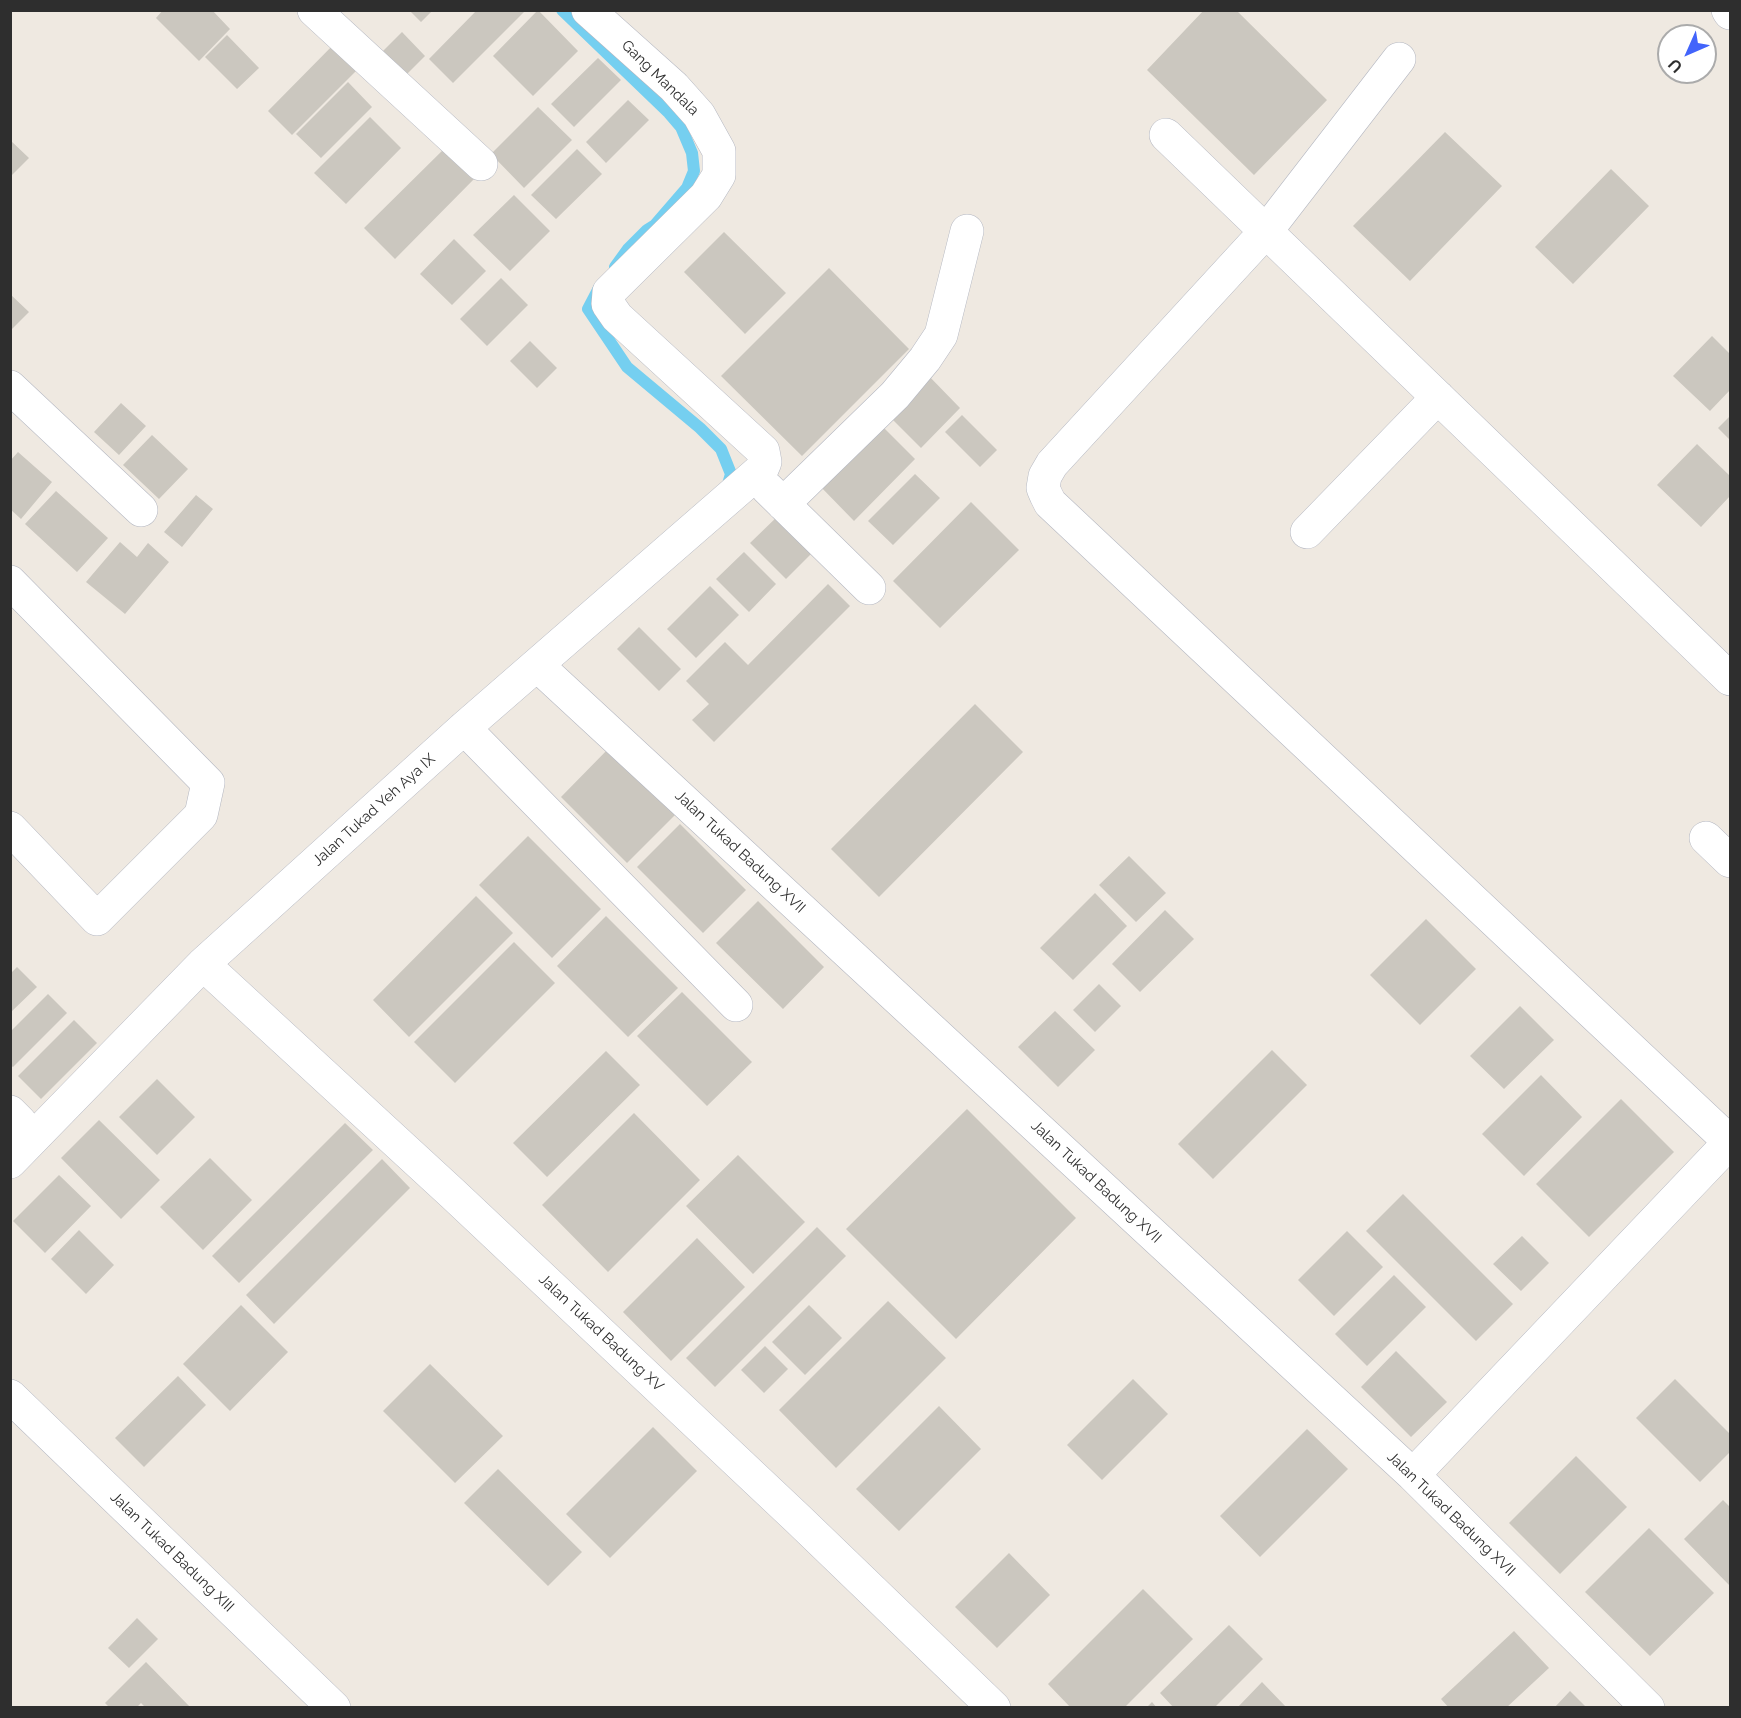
<!DOCTYPE html>
<style>
body{margin:0}
#map{position:relative;width:1741px;height:1718px;overflow:hidden;background:#efe9e1;font-family:Raleway,sans-serif}
canvas{display:block}
.frame{position:absolute;inset:0;border:12px solid #2e2e2e;pointer-events:none}
.north{position:absolute;left:1657px;top:24px;width:60px;height:60px;box-sizing:border-box;background:#fff;border:2px solid #ababab;border-radius:50%;rotate:225deg;font-size:16px;font-weight:700;line-height:24px;text-align:center;color:#2e2e2e}
.north::after{content:'';display:block;margin:auto;width:21px;height:27px;background:#4264fb;clip-path:polygon(50% 0,100% 100%,50% 72%,0 100%)}
</style>
<div id="map">
<canvas width="1741" height="1718"></canvas>
<div class="frame"></div>
<div class="north">U</div>
</div>
<script>
const g = document.querySelector('canvas').getContext('2d');
g.lineJoin = 'round';
const toPath = rows => new Path2D(rows.map(r => 'M' + r).join(''));
function stroke(path, color, width, dash) { g.strokeStyle = color; g.lineWidth = width; g.lineCap = dash ? 'butt' : 'round'; g.setLineDash(dash || []); g.stroke(path); }
function fillPath(path, color) { g.fillStyle = color; g.fill(path, 'evenodd'); }
function drawText(font, color, halo, rows, align = 'center') {
  g.font = font + ' Raleway,sans-serif'; g.lineWidth = 4.5; g.setLineDash([]); g.textBaseline = 'middle'; g.strokeStyle = halo; g.fillStyle = color; for (const [text, x, y, turn = 0] of rows) {
    g.save(); g.translate(x, y); g.rotate((+turn || 0) * Math.PI / 180); g.textAlign = isNaN(turn) ? turn : align; if (halo) g.strokeText(text, 0, 0); g.fillText(text, 0, 0); g.restore();
  }
}
stroke(toPath([
 [562,10,669,113,681,127,692,153,694,171,687,188,655,225,647,230,628,249,615,267],
 [599,288,588,309,627,367,700,428,721,449,731,474,727,488]
]), '#75cff0', 12);
fillPath(toPath([
 [163,10,212,10,230,29,199,61,156,18],
 [409,10,433,10,421,22],
 [477,10,526,10,453,83,429,59],
 [538,10,578,51,533,96,493,56],
 [1204,10,1236,10,1327,100,1254,175,1147,70],
 [402,32,425,56,406,75,383,51],
 [227,35,259,68,237,89,205,57],
 [339,39,363,64,292,135,268,111],
 [598,58,621,80,574,127,551,104],
 [348,82,372,107,321,158,296,134],
 [628,100,649,120,606,163,586,142],
 [538,107,572,140,524,188,491,154],
 [370,117,401,148,346,204,314,173],
 [1445,132,1502,186,1410,281,1353,226],
 [10,140,29,158,10,177],
 [447,146,477,176,395,259,364,228],
 [577,149,602,174,556,219,531,195],
 [1611,169,1649,206,1573,284,1535,247],
 [514,195,550,231,510,271,473,235],
 [724,232,786,293,745,334,684,272],
 [454,239,486,271,452,305,420,274],
 [829,268,909,349,802,456,721,376],
 [501,278,528,305,487,346,460,319],
 [10,294,29,312,10,331],
 [1712,336,1730,354,1730,390,1710,411,1673,376],
 [530,341,557,368,537,388,510,361],
 [926,373,960,408,921,448,886,413],
 [121,403,146,426,119,455,94,432],
 [962,415,997,450,980,467,945,432],
 [1730,416,1730,440,1718,428],
 [879,423,915,459,854,521,818,484],
 [152,435,188,469,159,499,123,465],
 [1697,444,1730,476,1730,496,1701,527,1657,485],
 [18,452,52,482,21,519,10,509,10,461],
 [915,474,940,498,893,545,868,521],
 [56,491,108,538,77,572,25,524],
 [196,495,213,509,182,547,164,532],
 [971,502,1019,550,940,628,893,581],
 [782,512,817,548,786,579,750,543],
 [120,542,137,557,148,543,169,562,125,614,86,582],
 [744,552,776,584,749,612,716,579],
 [828,584,850,606,714,742,692,720,709,704,686,681,725,642,748,665],
 [710,586,739,615,696,658,667,629],
 [639,627,681,669,659,691,617,649],
 [975,704,1023,752,879,897,831,849],
 [610,747,677,813,627,863,561,797],
 [680,824,746,890,703,933,637,867],
 [528,836,601,909,552,958,479,885],
 [1129,856,1166,893,1136,922,1099,885],
 [1095,893,1127,926,1073,980,1040,948],
 [476,896,513,933,409,1037,373,1000],
 [758,901,824,967,783,1009,716,943],
 [1165,910,1194,939,1140,992,1112,964],
 [606,916,678,988,628,1037,557,966],
 [1426,919,1476,969,1420,1025,1370,975],
 [514,942,555,983,455,1083,414,1042],
 [17,967,37,987,10,1013,10,974],
 [1099,984,1121,1006,1095,1032,1073,1010],
 [682,992,752,1062,707,1106,637,1036],
 [48,994,67,1013,13,1067,10,1065,10,1032],
 [1520,1006,1554,1040,1504,1089,1470,1056],
 [1055,1011,1095,1050,1058,1087,1018,1047],
 [74,1020,97,1043,41,1099,18,1076],
 [1272,1050,1307,1085,1213,1179,1178,1144],
 [606,1051,640,1085,547,1177,513,1143],
 [1541,1075,1582,1117,1524,1176,1482,1134],
 [157,1079,195,1117,157,1155,119,1117],
 [1621,1099,1674,1152,1589,1237,1536,1184],
 [967,1109,1076,1218,956,1339,846,1229],
 [634,1113,700,1180,608,1272,542,1205],
 [99,1120,160,1180,121,1219,61,1158],
 [345,1123,373,1150,239,1283,212,1256],
 [738,1155,805,1222,753,1274,686,1206],
 [210,1158,252,1200,203,1250,160,1207],
 [382,1159,410,1188,274,1324,246,1295],
 [59,1175,91,1206,45,1253,13,1221],
 [1403,1194,1513,1304,1476,1341,1366,1231],
 [817,1227,846,1256,715,1387,686,1358],
 [79,1230,114,1265,86,1294,51,1259],
 [1347,1231,1383,1267,1334,1316,1298,1280],
 [1522,1236,1549,1263,1521,1291,1493,1264],
 [697,1238,745,1287,671,1361,623,1312],
 [1394,1275,1426,1307,1367,1366,1335,1334],
 [888,1301,946,1358,836,1468,779,1410],
 [241,1305,288,1352,230,1411,183,1364],
 [809,1305,842,1338,805,1375,772,1342],
 [765,1346,788,1369,764,1393,741,1370],
 [1396,1351,1447,1402,1411,1437,1361,1387],
 [430,1364,503,1436,455,1483,383,1411],
 [178,1376,206,1405,144,1467,115,1438],
 [1133,1379,1168,1414,1102,1480,1067,1445],
 [1675,1379,1730,1434,1730,1452,1700,1482,1636,1418],
 [939,1406,981,1449,899,1531,856,1489],
 [653,1427,697,1471,610,1558,566,1514],
 [1307,1429,1348,1469,1260,1557,1220,1516],
 [1576,1456,1627,1507,1560,1574,1509,1523],
 [498,1469,582,1552,548,1586,464,1503],
 [1723,1500,1730,1507,1730,1586,1684,1539],
 [1649,1528,1714,1593,1650,1656,1585,1592],
 [1009,1553,1050,1595,997,1648,955,1607],
 [1143,1589,1193,1639,1124,1708,1071,1708,1048,1684],
 [137,1618,158,1639,129,1668,108,1648],
 [1229,1625,1263,1659,1214,1708,1174,1708,1160,1693],
 [1514,1631,1549,1668,1506,1708,1449,1708,1441,1699],
 [146,1662,191,1708,146,1708,141,1703,136,1708,110,1708,105,1703],
 [1262,1682,1287,1708,1237,1708],
 [1570,1691,1587,1708,1554,1708],
 [1152,1702,1157,1708,1146,1708]
]), '#cbc7bf');
const minor = toPath([
 [314,10,481,164],
 [1728,10,1730,13],
 [1399,59,1267,230,1052,464,1045,476,1043,488,1046,495,1050,503,1730,1142],
 [1166,135,1730,679],
 [10,387,141,510],
 [767,488,869,588],
 [783,504,895,395,925,359,941,335,967,231],
 [1307,532,1438,397],
 [10,582,208,783,201,815,97,919,10,828],
 [537,665,1413,1475,1648,1708],
 [464,728,736,1005],
 [1706,838,1730,861],
 [203,964,453,1194,798,1519,994,1708],
 [10,1112,20,1122],
 [10,1162,203,964,464,728,762,469,765,462,763,451,617,317,608,304,609,292,706,196,719,175,719,151,699,115,674,87,588,10],
 [10,1396,334,1708],
 [1413,1475,1730,1142]
]);
stroke(minor, '#b4b7c1', 34);
stroke(minor, '#fff', 33);
drawText('15px', '#2e2e2e', '#fff', [
 ["Gang Mandala",660,78,44],
 ["Jalan Tukad Yeh Aya IX",374,810,-42],
 ["Jalan Tukad Badung XVII",740,852,43],
 ["Jalan Tukad Badung XVII",1096,1182,43],
 ["Jalan Tukad Badung XV",601,1333,43],
 ["Jalan Tukad Badung XVII",1451,1514,44],
 ["Jalan Tukad Badung XIII",172,1552,44]
]);
</script>
